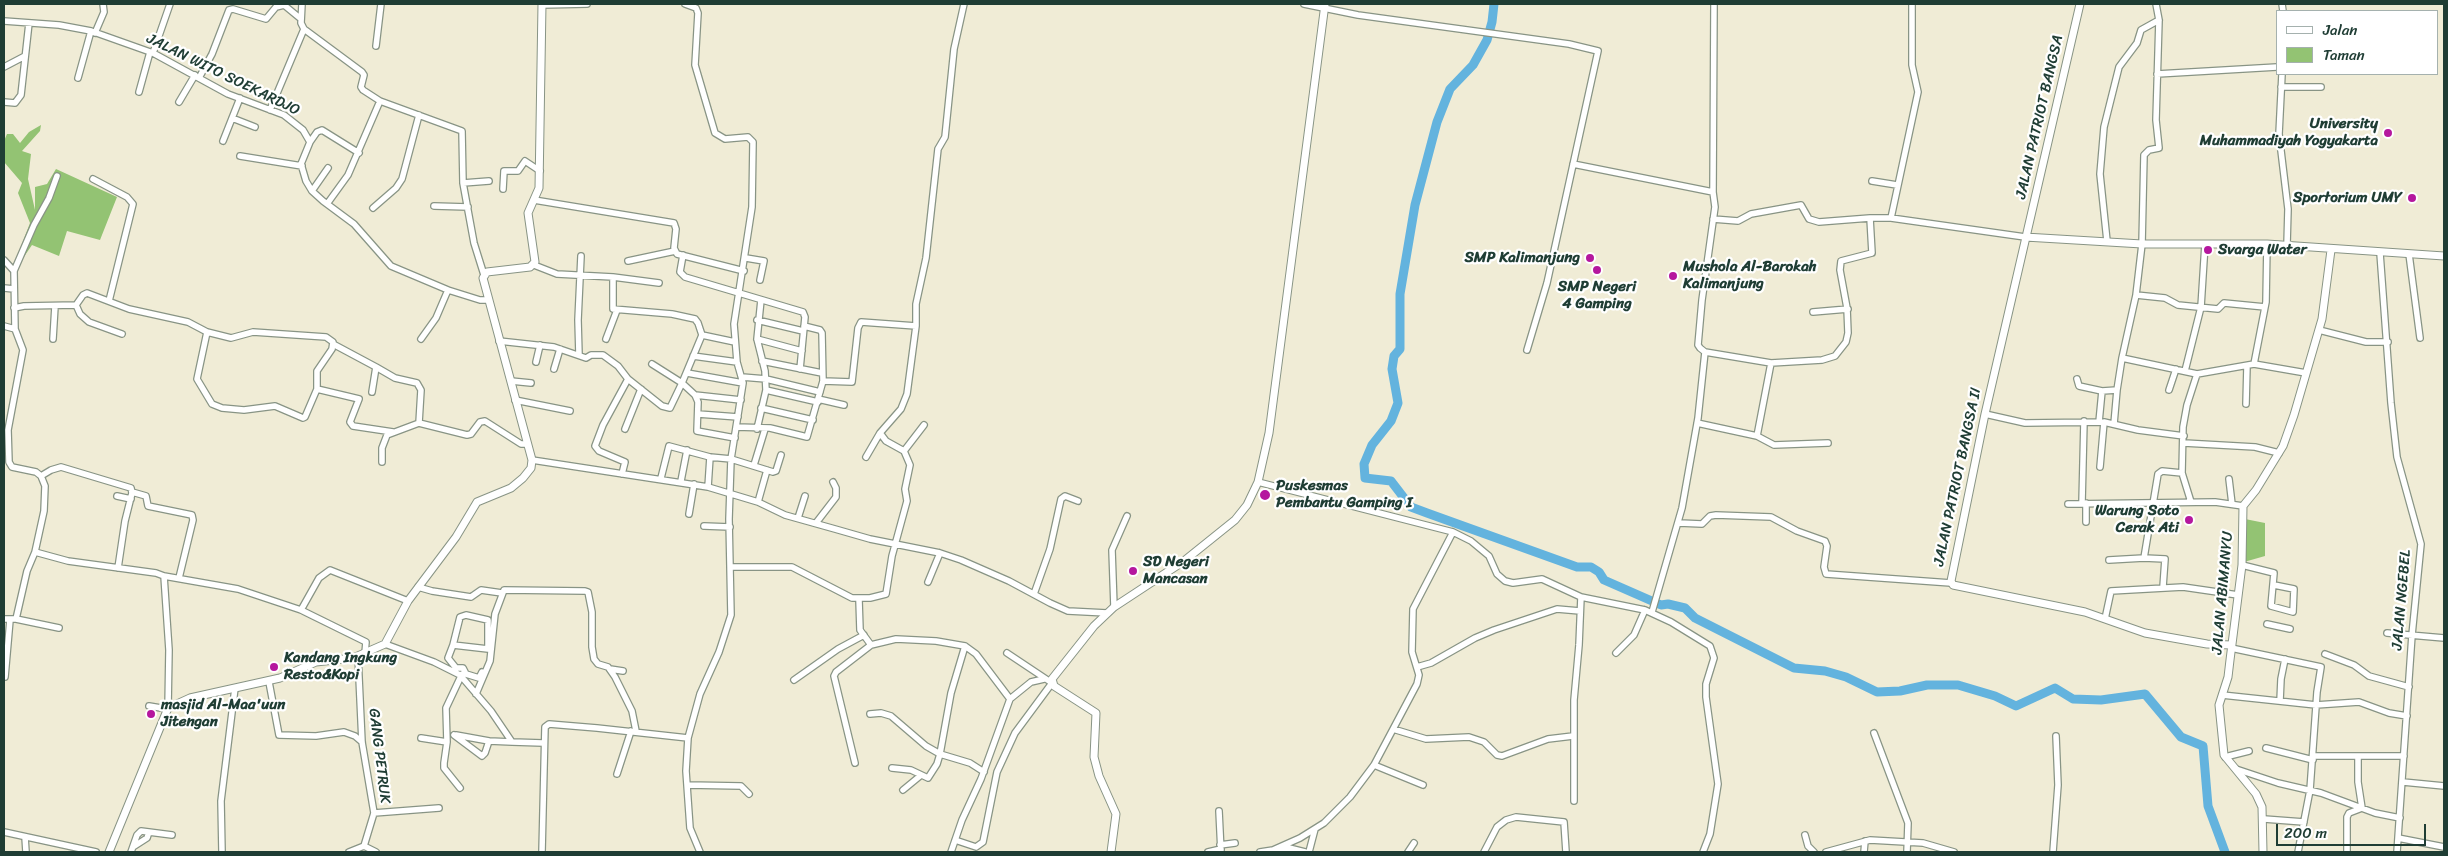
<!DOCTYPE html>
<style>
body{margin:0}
#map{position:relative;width:2448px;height:856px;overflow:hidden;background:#f0ecd6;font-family:Sriracha,sans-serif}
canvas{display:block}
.frame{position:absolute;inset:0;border:5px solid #1f3d34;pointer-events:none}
.legend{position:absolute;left:2276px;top:10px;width:162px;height:65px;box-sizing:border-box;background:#fff;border:1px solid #a5b1ae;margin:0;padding:6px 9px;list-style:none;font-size:15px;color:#1f3d34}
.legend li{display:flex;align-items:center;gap:10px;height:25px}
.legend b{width:25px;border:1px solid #a5b1ae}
.scale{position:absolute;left:2276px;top:824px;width:150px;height:22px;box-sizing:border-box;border:2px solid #1f3d34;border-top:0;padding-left:6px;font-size:15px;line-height:18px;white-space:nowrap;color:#1f3d34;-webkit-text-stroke:4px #fff;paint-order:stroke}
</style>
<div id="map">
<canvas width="2448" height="856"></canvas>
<div class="frame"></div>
<ul class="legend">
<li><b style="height:6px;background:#fff"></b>Jalan</li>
<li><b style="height:14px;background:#93c373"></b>Taman</li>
</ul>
<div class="scale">200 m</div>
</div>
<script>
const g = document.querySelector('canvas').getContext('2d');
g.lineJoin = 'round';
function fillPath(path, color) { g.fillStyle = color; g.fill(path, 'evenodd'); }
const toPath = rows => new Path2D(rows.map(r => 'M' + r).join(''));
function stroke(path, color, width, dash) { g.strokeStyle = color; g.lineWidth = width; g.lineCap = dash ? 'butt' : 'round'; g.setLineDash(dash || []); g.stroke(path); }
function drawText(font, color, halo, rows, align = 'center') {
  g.font = font + ' Sriracha,sans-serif'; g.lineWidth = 4.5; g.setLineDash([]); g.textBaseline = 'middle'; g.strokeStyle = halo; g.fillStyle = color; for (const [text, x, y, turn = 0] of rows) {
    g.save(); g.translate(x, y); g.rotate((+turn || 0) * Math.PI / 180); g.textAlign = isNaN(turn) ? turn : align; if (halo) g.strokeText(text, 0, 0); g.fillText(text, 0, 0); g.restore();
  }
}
fillPath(toPath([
 [41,125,40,131,22,151,31,154,28,179,35,210,35,187,47,184,56,169,117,197,100,240,67,231,59,256,32,245,17,267,15,262,30,223,18,193,22,183,4,162,4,141,7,134,13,134,20,143,29,132],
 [2245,519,2265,523,2265,556,2244,562]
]), '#93c373');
stroke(toPath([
 [1494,4,1492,22,1487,40,1473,65,1450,89,1437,122,1415,205,1400,294,1400,349,1394,356,1392,369,1398,403,1391,421,1372,445,1364,464,1365,478,1391,481,1411,507,1427,513,1577,567,1591,567,1599,572,1604,580,1661,605,1668,604,1685,608,1695,618,1794,668,1825,671,1846,677,1877,692,1900,691,1927,685,1958,685,1995,696,2016,706,2055,688,2073,699,2101,700,2145,694,2181,737,2203,746,2208,806,2225,852]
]), '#63b3de', 9);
const minor = toPath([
 [302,4,301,23,304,29,362,72,364,75,361,87,363,90,380,101,462,131,463,183],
 [1304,4,1358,15,1569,44,1598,51,1547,283,1527,350],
 [1714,4,1713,192,1715,207,1702,300,1698,345,1700,348,1705,352,1771,363,1822,360,1835,356,1846,342,1848,333,1847,308,1840,270,1841,261,1872,253,1870,218,1891,218],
 [1912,4,1912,65,1918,92,1891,218,2025,237],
 [2156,4,2159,20,2156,120,2159,148,2149,150,2144,155,2142,244,2136,295,2122,358,2197,374,2254,364,2306,373],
 [2282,4,2283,11],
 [542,5,587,4],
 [4,21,59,25,91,31,153,53,228,94,284,115,303,130,310,142,301,164,306,181,312,191,323,201,354,224,391,266,448,290,480,300,488,300],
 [95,33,104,12,103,4],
 [376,46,381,4],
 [153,53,170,4],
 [4,67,25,56],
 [2157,74,2277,67],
 [2282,74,2279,134,2288,209,2287,245],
 [78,78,91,31],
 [199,78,212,54,229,10,233,9,266,19,276,7,284,5,301,19],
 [2281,87,2321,87],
 [139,92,150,52],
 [4,102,15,103,21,95,29,23],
 [179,102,195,75],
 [270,110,304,29],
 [232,118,255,127],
 [223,141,240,98],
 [310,142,317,132,322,130,359,153],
 [240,156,302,166],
 [1573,164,1713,192],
 [93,179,127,197,133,204,109,301],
 [1872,181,1897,185],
 [503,189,504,171,518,171,525,161,540,171],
 [312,191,328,168],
 [534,200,674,223,676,229,674,248,677,254,744,271],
 [327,204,348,175,380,101],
 [434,206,468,207],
 [373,208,396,188,402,179,419,115],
 [1713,219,1738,221,1751,214,1801,205,1809,219,1819,222,1870,218],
 [2107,241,2100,174,2104,127,2119,67,2137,43,2141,30,2159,20],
 [2380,253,2391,403,2397,457,2421,544,2412,635,2397,852],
 [2409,254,2420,338],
 [683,255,680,272,685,277,803,312,805,317,800,369],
 [746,258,764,261,760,280],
 [4,260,14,271],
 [628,261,675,251],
 [534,265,557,274,613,277,659,283],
 [484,275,474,243,463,183,489,181],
 [613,277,613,309,672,314,695,319,698,323,702,335,682,383,695,395,698,402,697,431,735,438],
 [4,288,14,289],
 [2136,295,2165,298,2178,305,2218,309,2224,303,2265,307],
 [76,305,83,295,87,293,129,309,188,322,207,332,231,338,253,332,326,337,333,342,332,349,317,371,317,389,305,417,303,418,275,406,244,410,222,408,212,404,197,379,207,332],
 [14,308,24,306,76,305,80,314,89,322,122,334],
 [1813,312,1848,309],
 [757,320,803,331],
 [4,326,15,329,23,350,8,430,9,462,12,467,36,472,41,476,45,486,44,511,35,552,68,561,156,573,164,576,169,650,168,708],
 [15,329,14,271,34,225,49,198,57,176],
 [2319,330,2366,342,2388,342],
 [702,335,735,342],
 [53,339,55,306],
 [421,339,436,318,448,290],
 [606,339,617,310],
 [757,339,802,351],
 [499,341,554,347,586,358,591,355,603,355,618,366,628,379,662,406,670,408,682,383,652,364],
 [333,344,376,367,372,392],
 [579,355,578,320,581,256],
 [693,356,737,362],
 [762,361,822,373],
 [536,362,540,345],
 [2254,364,2266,302,2267,244],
 [376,367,395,378,417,383,421,390,419,423,387,435,382,448,382,462],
 [554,369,560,349],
 [2185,371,2201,307,2205,244],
 [687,373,743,383],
 [742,377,766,379,820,392],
 [2077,379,2079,386,2102,391],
 [511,381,531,383],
 [823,381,852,382,858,328,861,322,916,326,916,304,926,258,938,149,945,137,954,49,964,4],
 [317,389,359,399,350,422,353,426,393,432],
 [766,390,818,402],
 [2169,390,2176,369],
 [695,395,741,400],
 [818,399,844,405],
 [515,400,570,411],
 [2246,404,2247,366],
 [761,408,813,420],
 [698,414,738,417],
 [1985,414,2025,423,2104,422,2138,430,2184,436],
 [2099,422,2102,391,2117,390,2122,358],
 [419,423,467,435,471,434,480,422,485,421,521,444,527,444],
 [1697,423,1757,436,1774,445,1828,443],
 [2114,424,2117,390],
 [736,427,770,428,807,437,823,381,822,333,820,330,804,326],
 [625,429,641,389],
 [757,429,766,390,765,371,757,339,761,300],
 [1757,436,1771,363],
 [2184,443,2255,447,2279,453],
 [904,451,924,425],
 [866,457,880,433],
 [532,460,708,487,758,502,785,515,835,529,870,539,940,553,961,560,1009,581,1050,603,1068,611,1107,613],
 [754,465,765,429],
 [2100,467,2104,422],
 [622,474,625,462,599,451,595,446,603,425,628,379],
 [41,476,51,470,61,467,131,488,132,493,125,521,118,568],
 [661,478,669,446,710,457,731,459,773,472,776,471,781,455],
 [2229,479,2232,504],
 [681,481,687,450],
 [1258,482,1453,532,1471,541,1489,556,1497,574,1505,581,1513,583,1542,579,1581,597,1645,610,1671,622,1710,646,1714,658,1706,684,1706,697,1718,784,1710,834,1703,852],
 [708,487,710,457],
 [132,492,146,496,148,506,192,515,193,520,179,578],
 [117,496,131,499],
 [758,502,767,470],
 [2191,502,2182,473,2183,427,2187,405,2197,374],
 [2082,503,2084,421],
 [2086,503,2086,522],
 [2068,504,2215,502,2243,506],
 [689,514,694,484],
 [798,518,805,496],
 [816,523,836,497,836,488,833,482],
 [1679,523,1702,524,1710,516,1716,515,1771,517,1797,531,1825,541,1827,546,1824,567,1826,574,1951,583],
 [704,526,730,527],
 [2144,558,2158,474,2162,471,2182,473],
 [2109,560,2144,558,2165,559,2163,587],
 [2242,565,2274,573,2271,606,2293,612,2294,589,2274,585],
 [730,567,792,567,852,598,870,598,886,594,892,556,907,501,905,489,910,465,904,451,886,441,880,433,901,409,907,394,916,326],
 [164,576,238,589,301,610,366,642,365,653],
 [928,582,940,553],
 [418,587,432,591,471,597,481,590,502,593],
 [1034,594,1050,549,1061,499,1065,496,1078,501],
 [859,600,860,630,871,645],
 [1114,607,1112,550,1127,516],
 [301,610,319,578,330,570,408,601],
 [1652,612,1682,508,1698,418,1705,352],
 [4,619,16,619,59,628],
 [16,619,27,571,35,552],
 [2105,619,2111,591,2183,587,2238,595],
 [2267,624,2290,629],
 [2387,633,2444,638],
 [385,644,434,662,460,675,491,711,512,742,543,743],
 [453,645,460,617,466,615,488,620,488,646],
 [965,646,951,693,940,754,970,763,984,772],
 [2231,648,2321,667,2317,692,2310,790,2298,852],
 [1616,653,1634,635,1645,610],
 [2325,654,2354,665,2369,676,2409,687],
 [358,656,362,742,374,813,364,846,376,852],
 [1417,667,1431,663,1475,638,1494,630,1557,609,1580,611],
 [456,668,463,668,466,674,479,678,482,672],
 [610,669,623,671],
 [455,670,456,668,448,658,453,645,488,649],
 [5,677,10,620],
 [794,680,838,649,864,635],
 [269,682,279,735,316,736,344,732,355,736,362,742],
 [476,694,490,661,495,614,504,590,585,591,588,592,592,612,592,647,594,659,598,664,608,667,615,677,632,711,636,731],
 [2222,695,2316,705,2359,702,2389,713,2407,716],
 [2280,701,2281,679,2285,659],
 [149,706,167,709],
 [870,714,881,713,891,716,926,746,940,754,937,764,928,778,911,770,892,768],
 [1393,729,1426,739,1469,737,1484,742,1497,755,1502,756,1548,739,1573,736],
 [1874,733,1908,823,1907,852],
 [454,735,482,756,485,753,489,741,512,742],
 [456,735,489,741],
 [421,738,447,742],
 [688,738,686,771,690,828,700,852],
 [2266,748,2313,760],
 [2314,756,2404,756],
 [2225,757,2249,751],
 [855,763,834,676,836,672,871,645,896,639,936,641,965,646,976,654,1010,699],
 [1374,765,1423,785],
 [2236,769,2278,783,2321,793,2375,813,2400,818],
 [617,774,631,731],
 [2403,782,2444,786],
 [687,785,741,786,749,794],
 [460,788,444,768,444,763,447,742,446,708,462,674],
 [903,790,920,776],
 [1574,801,1574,700,1579,645,1581,597],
 [1219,811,1221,852],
 [374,813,439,808],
 [2264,819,2304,822],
 [4,832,96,852],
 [1805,835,1808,846,1814,852],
 [25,837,26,852],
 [2398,838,2444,847],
 [955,840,976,847,983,842,997,772,1015,733,1052,683,1007,653],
 [1220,845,1235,843],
 [133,847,147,838,149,832],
 [131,852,137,835,141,831,172,835],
 [222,852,221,801,235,688],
 [349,852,364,846],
 [542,852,545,727,549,724,597,728,688,738,700,694,719,652,731,615,729,519,731,459,743,383,737,362,734,324,752,207,753,142,748,137,725,139,715,133,695,65,698,13,696,8,685,4],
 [951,852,962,820,981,779,1010,699,1031,682,1044,679],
 [1208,852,1221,849],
 [1260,852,1273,850,1300,838,1324,823,1350,797,1374,765,1417,684,1419,675,1412,652,1413,609,1453,532],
 [1277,852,1289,848,1305,852],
 [1309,852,1315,829],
 [1408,852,1414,843],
 [1484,852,1497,827,1506,820,1516,817,1564,822,1566,852],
 [1826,852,1870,840,1923,843,1954,852],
 [1864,852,1865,841],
 [2053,852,2058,785,2056,736],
 [2347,852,2347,817,2349,813,2362,808,2358,782,2358,757]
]);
const tertiary = toPath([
 [2080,4,1985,414,1951,581,1953,585,2085,612,2145,633,2207,644,2231,645],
 [2025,237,2142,244,2267,244,2444,256],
 [109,852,168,708,190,698,280,678,316,662,353,658,385,644,408,601,456,537,477,502,511,488,523,478,531,468,532,460,483,278,487,272,530,267,535,262,528,213,539,188,542,4],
 [1111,852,1116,814,1099,776,1094,757,1096,713,1054,686,1052,679,1094,626,1114,607,1184,561,1235,520,1247,505,1258,482,1269,433,1325,4],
 [2263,852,2262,807,2256,794,2224,755,2219,705,2228,677,2230,660,2242,565,2243,506,2256,490,2283,446,2294,415,2322,319,2331,250]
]);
stroke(minor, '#889485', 8);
stroke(tertiary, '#889485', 9);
stroke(minor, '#fff', 5.5);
stroke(tertiary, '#fff', 7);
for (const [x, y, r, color] of [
 [2388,133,5,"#b5179e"],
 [2412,198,5,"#b5179e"],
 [2208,250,5,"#b5179e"],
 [1590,258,5,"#b5179e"],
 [1597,270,5,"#b5179e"],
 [1673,276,5,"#b5179e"],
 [1265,495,6,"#b5179e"],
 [2189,520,5,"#b5179e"],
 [1133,571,5,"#b5179e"],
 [274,667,5,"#b5179e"],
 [151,714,5,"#b5179e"]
]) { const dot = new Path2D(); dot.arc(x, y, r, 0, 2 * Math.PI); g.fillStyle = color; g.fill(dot); stroke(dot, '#fff', 2); }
drawText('15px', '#1f3d34', '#fff', [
 ["JALAN WITO SOEKARDJO",223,75,26],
 ["JALAN PATRIOT BANGSA",2040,117,-77],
 ["JALAN PATRIOT BANGSA II",1958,477,-78],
 ["JALAN ABIMANYU",2223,593,-85],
 ["JALAN NGEBEL",2402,600,-85],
 ["GANG PETRUK",379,756,83]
]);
drawText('bold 15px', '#1f3d34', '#fff', [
 ["University",2378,124,"right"],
 ["Muhammadiyah Yogyakarta",2378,141,"right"],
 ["Sportorium UMY",2402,198,"right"],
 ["Svarga Water",2218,250],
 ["SMP Kalimanjung",1580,258,"right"],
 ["Mushola Al-Barokah",1683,267],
 ["Kalimanjung",1683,284],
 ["SMP Negeri",1597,287,"center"],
 ["4 Gamping",1597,304,"center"],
 ["Puskesmas",1276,486],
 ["Pembantu Gamping I",1276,503],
 ["Warung Soto",2179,511,"right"],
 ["Cerak Ati",2179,528,"right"],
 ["SD Negeri",1143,562],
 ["Mancasan",1143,579],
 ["Kandang Ingkung",284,658],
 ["Resto&Kopi",284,675],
 ["masjid Al-Maa'uun",161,705],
 ["Jitengan",161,722]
], 'left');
</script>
